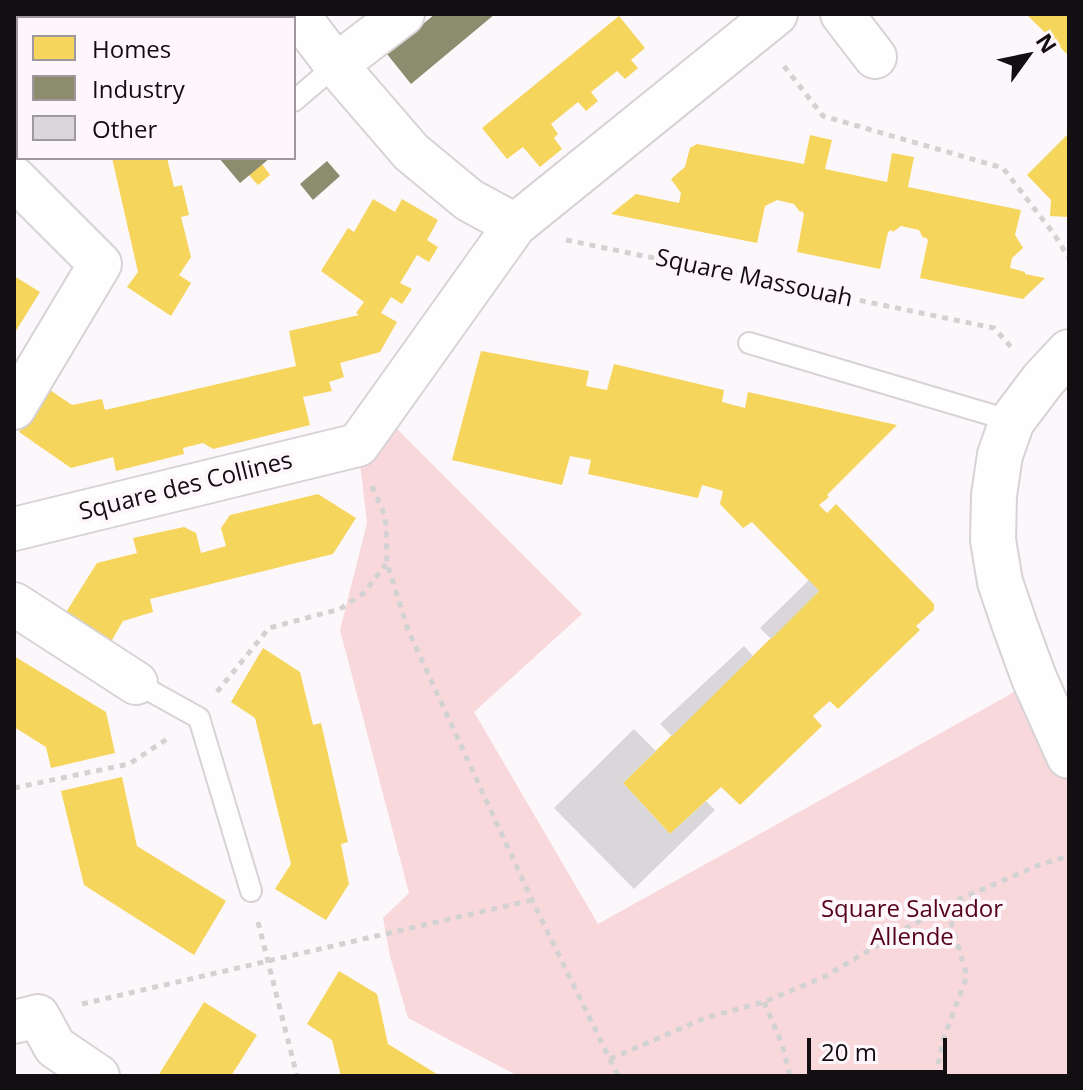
<!DOCTYPE html>
<style>
body{margin:0}
#map{position:relative;width:1083px;height:1090px;overflow:hidden;background:#fcf7fa;font-family:"Open Sans",sans-serif}
canvas{display:block}
.frame{position:absolute;inset:0;border:16px solid #130e12;pointer-events:none}
.legend{position:absolute;left:16px;top:16px;width:280px;height:144px;box-sizing:border-box;background:#fdf6fb;border:2px solid #9f999e;margin:0;padding:10px 14px;list-style:none;font-size:24px;color:#130e12}
.legend li{display:flex;align-items:center;gap:16px;height:40px}
.legend b{width:40px;border:2px solid #9f999e}
.north{position:absolute;left:987px;top:16px;width:80px;height:80px;-webkit-text-stroke:6px #fdf6fb;paint-order:stroke;rotate:57deg;font-size:22px;font-weight:700;line-height:32px;text-align:center;color:#130e12}
.north::after{content:'';display:block;margin:auto;width:28px;height:36px;background:#130e12;clip-path:polygon(50% 0,100% 100%,50% 72%,0 100%)}
.scale{position:absolute;left:807px;top:1038px;width:140px;height:36px;box-sizing:border-box;border:4px solid #130e12;border-top:0;padding-left:10px;font-size:24px;line-height:28px;white-space:nowrap;color:#130e12;-webkit-text-stroke:6px #fdf6fb;paint-order:stroke}
</style>
<div id="map">
<canvas width="1083" height="1090"></canvas>
<div class="frame"></div>
<ul class="legend">
<li><b style="height:22px;background:#f6d55c"></b>Homes</li>
<li><b style="height:22px;background:#8c8c6e"></b>Industry</li>
<li><b style="height:22px;background:#dad7da"></b>Other</li>
</ul>
<div class="north">N</div>
<div class="scale">20 m</div>
</div>
<script>
const g = document.querySelector('canvas').getContext('2d');
g.lineJoin = 'round';
function fillPath(path, color) { g.fillStyle = color; g.fill(path, 'evenodd'); }
const toPath = rows => new Path2D(rows.map(r => 'M' + r).join(''));
function stroke(path, color, width, dash) { g.strokeStyle = color; g.lineWidth = width; g.lineCap = dash ? 'butt' : 'round'; g.setLineDash(dash || []); g.stroke(path); }
function drawText(font, color, halo, rows, align = 'center') {
  g.font = font + ' "Open Sans",sans-serif'; g.lineWidth = 8; g.setLineDash([]); g.textBaseline = 'middle'; g.strokeStyle = halo; g.fillStyle = color; for (const [text, x, y, turn = 0] of rows) {
    g.save(); g.translate(x, y); g.rotate((+turn || 0) * Math.PI / 180); g.textAlign = isNaN(turn) ? turn : align; if (halo) g.strokeText(text, 0, 0); g.fillText(text, 0, 0); g.restore();
  }
}
fillPath(toPath([
 [380,412,582,614,474,712,598,924,1009,695,1034,678,1069,764,1069,1076,518,1076,408,1018,390,956,383,918,409,893,340,630,367,523,358,445]
]), '#f8d8db');
fillPath(toPath([
 [1026,14,1069,14,1069,56],
 [619,16,645,48,631,60,638,68,625,79,617,71,591,92,598,101,586,111,578,102,551,124,558,134,554,138,562,149,540,167,523,147,507,159,482,128],
 [1069,133,1069,217,1050,216,1051,200,1027,175],
 [810,135,832,140,825,169,887,182,892,153,914,157,908,187,1021,210,1015,235,1023,248,1012,258,1010,268,1025,272,1025,274,1045,278,1023,299,920,278,928,240,925,237,923,238,919,230,901,226,893,232,892,230,888,232,880,269,797,252,804,214,802,211,800,212,794,204,777,200,765,206,757,243,611,214,636,194,679,203,681,193,671,179,685,167,690,148,697,144,804,164],
 [112,158,167,158,174,187,182,185,189,215,181,217,191,257,179,275,191,283,171,316,127,287,138,272],
 [262,164,270,175,258,185,249,175],
 [373,199,395,212,402,199,438,220,427,240,438,247,429,262,417,255,400,283,412,289,402,304,391,297,381,313,397,322,380,352,340,363,344,377,329,382,332,391,303,397,310,425,213,449,203,443,183,448,184,454,116,471,113,457,71,468,19,432,47,388,72,405,102,399,105,410,296,366,289,331,359,315,356,313,364,302,321,271,348,228,354,232],
 [14,276,40,292,14,334],
 [481,351,589,371,586,386,607,390,614,364,724,390,722,402,745,408,748,392,897,425,827,495,829,497,819,505,827,513,836,504,934,604,934,610,916,626,920,630,838,709,830,701,813,716,822,726,740,805,721,787,670,834,623,783,819,591,752,522,743,528,720,504,723,491,702,485,698,498,588,474,591,460,570,456,562,485,452,460],
 [318,494,356,518,333,554,150,599,153,612,123,621,109,645,63,617,97,563,137,553,133,538,184,527,196,533,201,553,226,546,221,528,230,515],
 [263,648,300,672,313,725,321,723,348,842,341,844,349,884,326,920,275,889,291,864,282,828,255,718,231,702],
 [14,656,106,712,115,753,51,768,46,747,14,727],
 [122,777,137,846,226,901,194,955,84,885,61,791],
 [339,971,377,994,388,1044,440,1076,341,1076,332,1040,307,1024],
 [204,1002,257,1035,231,1076,158,1076]
]), '#f6d55c');
fillPath(toPath([
 [435,14,495,14,411,84,387,54],
 [219,158,270,158,240,183],
 [327,161,340,176,313,200,300,184]
]), '#8c8c6e');
fillPath(toPath([
 [809,580,819,591,771,639,760,628],
 [744,646,753,656,672,736,660,724],
 [634,729,656,751,623,783,670,834,706,801,715,810,634,889,554,808]
]), '#dad7da');
const lane = toPath([
 [294,101,336,65],
 [749,343,1012,421],
 [136,683,199,718,251,891]
]);
const street = toPath([
 [297,14,336,65,411,152,469,200,515,225],
 [842,14,875,57],
 [336,65,403,14],
 [14,178,100,264,14,408],
 [14,529,358,445,515,225,776,14],
 [14,604,136,683],
 [14,1022,38,1016,55,1047,98,1076]
]);
const secondary = toPath([
 [1069,352,1043,380,1012,421,1000,455,994,495,993,540,1000,582,1015,626,1034,678,1069,756]
]);
stroke(lane, '#d7d2d6', 24);
stroke(street, '#d7d2d6', 46);
stroke(secondary, '#d7d2d6', 48);
stroke(toPath([
 [784,66,823,116,1003,168,1054,234,1069,258],
 [566,240,994,328,1011,347],
 [372,486,383,511,386,524,387,563,408,630,532,900,618,1076],
 [217,692,269,628,340,609,364,593,386,564],
 [14,788,129,764,167,739],
 [258,922,297,1076],
 [764,1002,782,1044,790,1076],
 [82,1004,532,900],
 [610,1059,705,1018,764,1002,824,977,946,905,1039,865,1069,856],
 [936,1076,943,1040,967,976,946,905]
]), '#d3d2d3', 5, [6, 6]);
stroke(lane, '#fffefe', 20);
stroke(street, '#fffefe', 42);
stroke(secondary, '#fffefe', 44);
drawText('24px', '#130e12', '#fdf6fb', [
 ["Square Massouah",754,279,12],
 ["Square des Collines",186,487,-14]
]);
drawText('24px', '#55021a', '#fdf6fb', [
 ["Square Salvador",912,910],
 ["Allende",912,938]
]);
</script>
